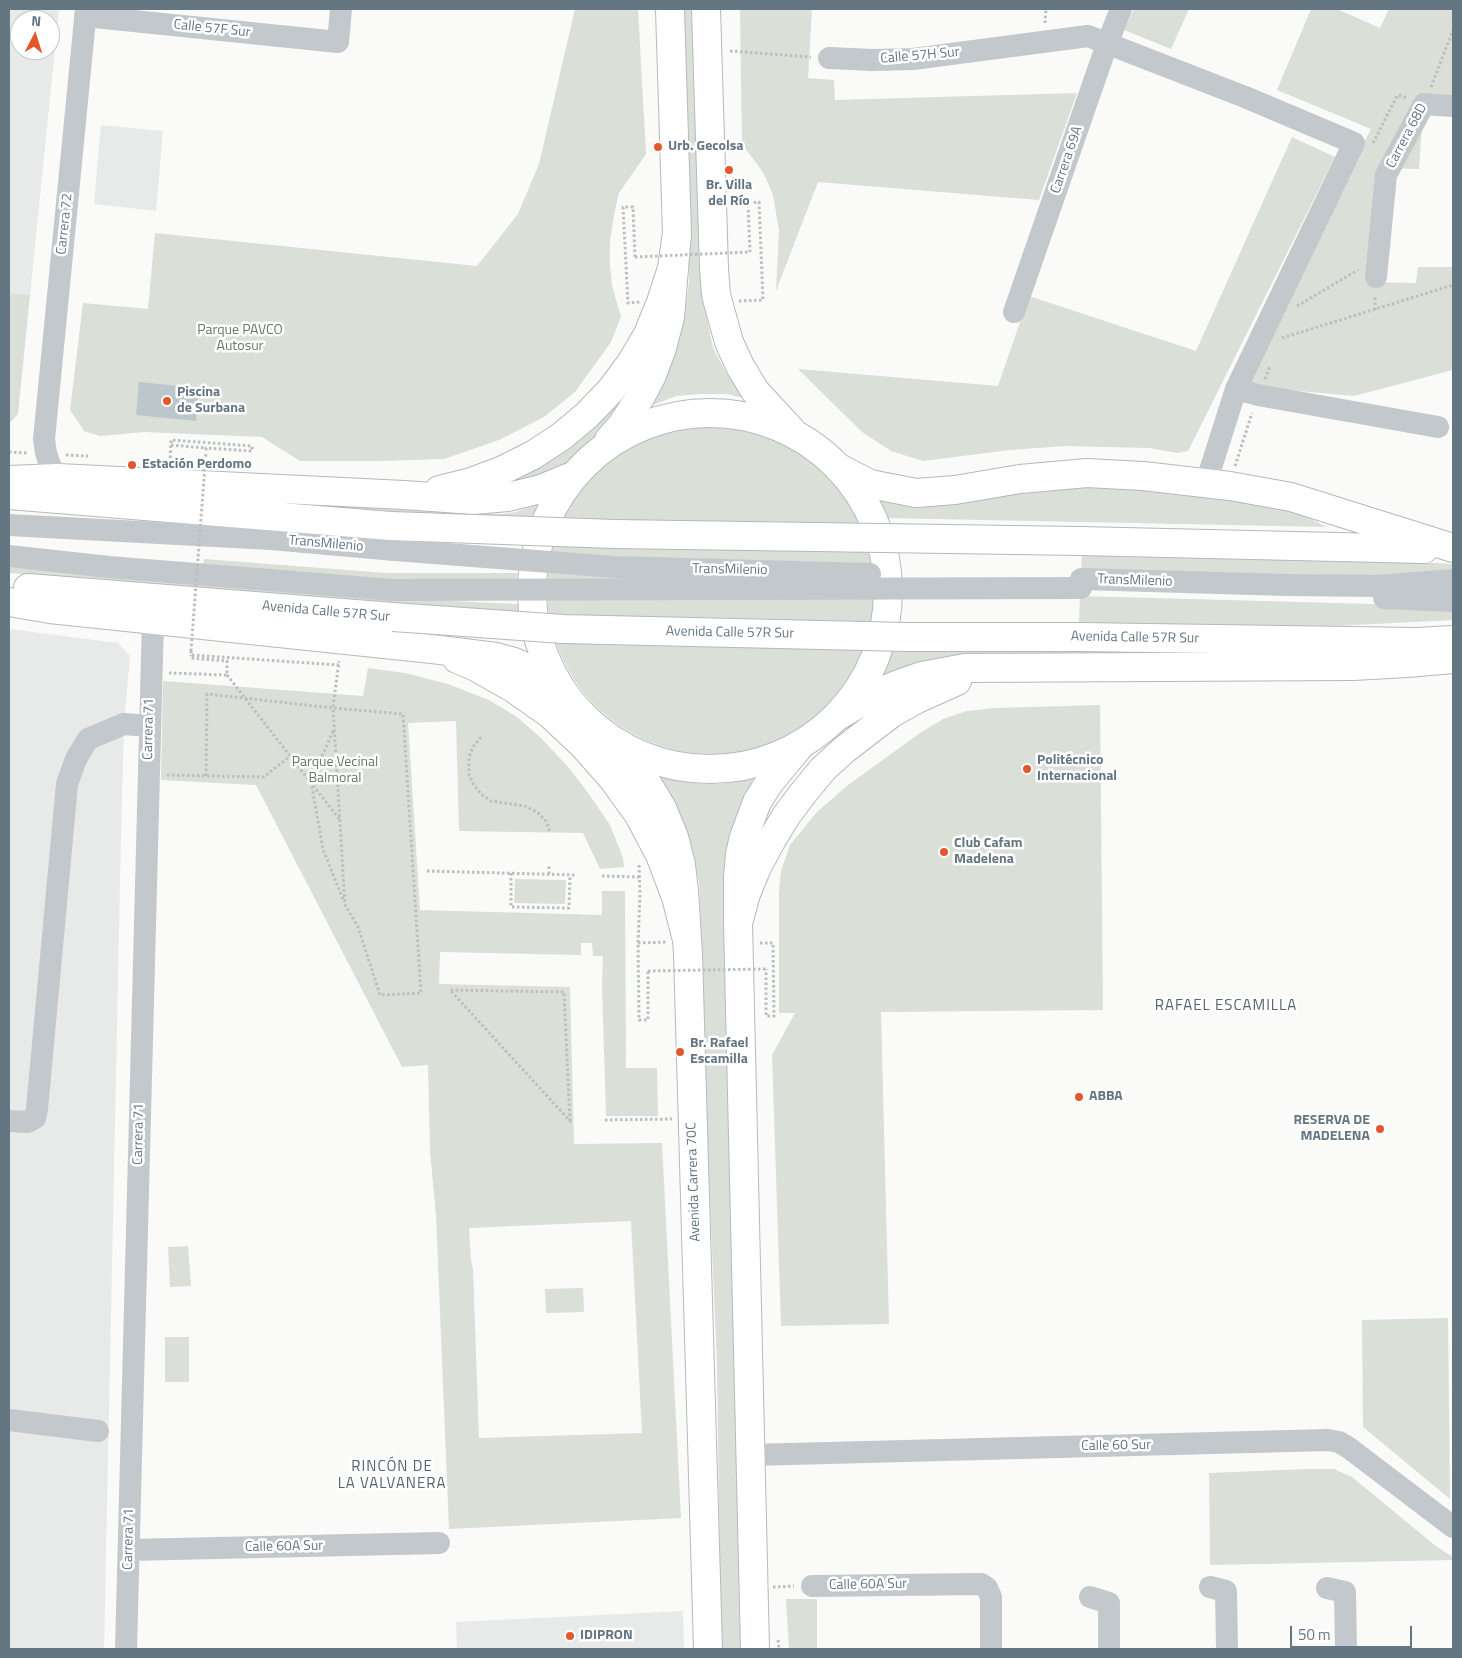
<!DOCTYPE html>
<meta charset="utf-8">
<style>
body{margin:0}
#map{position:relative;width:1462px;height:1658px;overflow:hidden;background:#fafaf8;font-family:"Titillium Web",sans-serif}
canvas{display:block}
.frame{position:absolute;inset:0;border:10px solid #657683;pointer-events:none}
.north{position:absolute;left:10px;top:10px;width:50px;height:50px;box-sizing:border-box;background:#fff;border:1px solid #c1c8cd;border-radius:50%;rotate:5deg;font-size:14px;font-weight:700;line-height:20px;text-align:center;color:#657683}
.north::after{content:'';display:block;margin:auto;width:18px;height:22px;background:#e4572e;clip-path:polygon(50% 0,100% 100%,50% 72%,0 100%)}
.scale{position:absolute;left:1290px;top:1626px;width:122px;height:22px;box-sizing:border-box;border:2px solid #657683;border-top:0;padding-left:6px;font-size:15px;line-height:18px;white-space:nowrap;color:#657683;-webkit-text-stroke:4px #fff;paint-order:stroke}
</style>
<div id="map">
<canvas width="1462" height="1658"></canvas>
<div class="frame"></div>
<div class="north">N</div>
<div class="scale">50 m</div>
</div>
<script>
const g = document.querySelector('canvas').getContext('2d');
g.lineJoin = 'round';
function fillPath(path, color) { g.fillStyle = color; g.fill(path, 'evenodd'); }
const toPath = rows => new Path2D(rows.map(r => 'M' + r).join(''));
function stroke(path, color, width, dash) { g.strokeStyle = color; g.lineWidth = width; g.lineCap = dash ? 'butt' : 'round'; g.setLineDash(dash || []); g.stroke(path); }
function drawText(font, color, halo, rows, align = 'center') {
  g.font = font + ' "Titillium Web",sans-serif'; g.lineWidth = 5; g.setLineDash([]); g.textBaseline = 'middle'; g.strokeStyle = halo; g.fillStyle = color; for (const [text, x, y, turn = 0] of rows) {
    g.save(); g.translate(x, y); g.rotate((+turn || 0) * Math.PI / 180); g.textAlign = isNaN(turn) ? turn : align; if (halo) g.strokeText(text, 0, 0); g.fillText(text, 0, 0); g.restore();
  }
}
fillPath(toPath([
 [9,9,59,9,30,295,9,293],
 [20,20,50,20,50,50,20,50],
 [101,125,163,131,156,211,94,204],
 [9,629,118,643,130,656,124,724,121,836,104,1649,9,1649],
 [683,1611,684,1649,457,1649,456,1622]
]), '#e8e9e9');
fillPath(toPath([
 [575,9,638,9,646,154,619,193,614,214,610,242,610,264,612,286,621,317,611,342,575,392,544,417,499,440,444,459,379,461,300,461,262,437,144,432,100,436,84,431,70,410,83,303,148,309,155,233,477,266,518,214,539,164],
 [681,9,696,9,699,83,705,309,713,348,727,374,747,399,727,394,700,394,676,396,648,407,675,348,685,311,689,282,688,192],
 [740,9,812,9,808,78,834,80,835,100,1077,93,1039,200,818,182,776,291,779,230,773,195,763,172,742,144],
 [1134,9,1189,9,1171,49,1124,30],
 [1311,9,1337,9,1380,28,1389,9,1453,9,1453,95,1424,93,1419,169,1383,168,1370,282,1416,283,1418,267,1453,267,1453,370,1354,396,1277,389,1245,383,1371,129,1277,90],
 [1292,137,1335,157,1188,451,1177,453,1149,448,1065,446,1010,450,923,461,891,451,862,432,798,369,998,386,1029,296,1196,351],
 [9,293,30,295,18,414,9,424],
 [624,394,608,420,588,444,568,465,549,477,486,491],
 '547 589a165 165 0 1 1 330 0a165 165 0 1 1-330 0Z',
 [1047,485,1110,487,1272,504,1302,515,1327,527,886,518,869,491],
 [158,494,502,514,516,512,545,501,537,522,382,519],
 [1082,551,1285,555,1453,564,1453,569,1360,580,1081,574],
 [204,559,387,573,517,573,517,582,387,582,203,566],
 [9,567,384,598,518,604,519,613,384,606,9,573],
 [1080,596,1408,605,1453,608,1453,620,1236,631,1079,624],
 [892,648,1156,650,1157,657,878,683],
 [368,668,405,673,448,684,489,700,517,717,541,738,570,769,591,797,610,825,620,850,623,858,624,867,600,869,583,833,459,831,456,721,408,723,420,910,602,915,602,891,625,891,626,1068,657,1068,658,1116,606,1116,602,985,603,956,593,956,592,943,581,943,581,955,440,952,439,984,570,987,574,1144,662,1143,681,1518,449,1529,436,1215,430,1151,428,1065,402,1067,256,785,161,780,163,681,363,696],
 [631,1221,642,1433,479,1438,473,1269,471,1260,469,1228],
 [1100,705,1103,1010,881,1012,889,1324,781,1326,772,1055,795,1013,779,1013,779,891,781,871,790,845,817,812,848,785,920,733,943,719,967,711,994,708],
 [657,776,685,782,705,784,721,784,753,779,739,810,729,841,724,910,725,969,745,1649,721,1649,717,1364,709,1180,703,970,699,882,692,850,678,818],
 [515,879,566,880,565,904,514,903],
 [188,1246,191,1286,170,1287,168,1247],
 [583,1288,584,1312,546,1313,545,1289],
 [1448,1318,1450,1499,1363,1427,1362,1320],
 [165,1337,189,1337,189,1382,165,1382],
 [1306,1469,1334,1469,1352,1477,1437,1547,1453,1557,1453,1560,1210,1565,1209,1473],
 [786,1599,817,1599,817,1649,789,1649]
]), '#dadfd7');
fillPath(toPath([
 [139,382,199,388,196,421,136,415]
]), '#bbc7cb');
const major = toPath([
 [706,9,714,269,716,295,729,342,740,366,755,391,791,430],
 '532 591a178 178 0 1 1 356 0a178 178 0 1 1-356 0Z',
 [609,440,622,425,641,396,652,375,662,348,670,317,677,233,670,9],
 [617,747,642,775,662,808,674,837,681,865,684,891,688,954,708,1649],
 [755,1649,738,923,738,877,740,854,744,837,757,802,769,783,798,748]
]);
const highway = toPath([
 [839,468,870,484,916,493,955,490,1020,479,1087,473,1143,476,1230,486,1291,497,1453,548],
 [9,480,58,478,404,495,473,500,508,497,541,489,573,476],
 [439,490,471,482,503,470,533,455,562,436,587,415,611,390,631,363,648,334,661,302,672,268,677,233],
 [9,495,391,526],
 [1080,541,1424,549],
 [28,588,393,617],
 [9,602,50,609,432,649,496,657,514,662,539,673,561,689],
 [1080,637,1417,642,1453,640],
 [457,659,474,666,513,688,550,714,583,745,613,779,639,815,660,855,676,897,687,940],
 [836,717,877,693,899,684,922,676,965,668,1353,666,1407,663,1453,659],
 [738,923,746,894,757,867,771,841,786,816,804,792,823,769,845,749,892,713,917,699,957,681]
]);
stroke(major, '#b5babe', 30);
stroke(highway, '#b4b9bd', 30);
stroke(toPath([
 [1045,23,1046,9],
 [730,51,811,57],
 [1431,87,1453,30],
 [1373,143,1397,96,1398,95,1407,98],
 [635,257,633,207,623,207,628,303,640,302],
 [739,301,763,300,759,202,748,203,750,252],
 [1297,306,1358,270],
 [1375,310,1375,295],
 [1282,338,1453,285],
 [1265,379,1270,366],
 [171,445,206,448],
 [9,452,28,453],
 [66,455,88,456],
 [170,463,171,440,252,446,252,451,206,448,206,452],
 [1235,466,1252,413],
 [191,651,191,655,339,665],
 [169,673,227,675,227,661,191,658,191,655],
 [227,675,340,820],
 [333,731,311,782,323,849,344,902],
 [481,737,473,747,469,757,469,775,474,785,481,794,491,801,525,806,537,812,546,821,550,832],
 [167,775,264,777,290,756],
 [206,776,207,694,333,708,403,714,421,993,380,995,358,927,345,905,333,708,339,661],
 [639,865,640,894,638,943,639,1020,648,1020,648,971],
 [427,871,576,875],
 [511,873,511,907,569,908,570,875],
 [549,874,549,864],
 [602,876,640,877],
 [638,943,667,942],
 [760,943,773,943,774,1016,766,1016,766,969],
 [605,1120,672,1119],
 [570,1121,564,992,450,990,570,1121,574,1121],
 [773,1587,794,1586],
 [778,1640,779,1649]
]), '#bbbfc2', 3, [2.5, 2.5]);
stroke(toPath([
 [85,16,338,42,341,9],
 [829,58,873,60,913,59,1088,36,1245,97,1354,143,1236,389,1206,483],
 [1376,277,1386,175,1424,104,1453,106],
 [1014,312,1107,44,1121,9],
 [1236,389,1258,395,1438,427],
 [58,478,50,465,46,453,44,439,86,9],
 [9,525,271,539,395,550],
 [9,556,109,567,392,590],
 [1081,579,1287,585,1378,586,1453,580],
 [1384,598,1453,601],
 [9,1121,28,1122,35,1118,37,1109,67,784,76,759,88,739,124,724,149,726],
 [9,1420,98,1431],
 [751,1455,1328,1440,1339,1442,1349,1448,1453,1527],
 [129,1550,439,1543],
 [812,1586,981,1584,987,1588,991,1597,991,1649],
 [1210,1587,1226,1591,1227,1649],
 [1327,1588,1345,1592,1346,1649],
 [1090,1597,1109,1603,1109,1649],
 [126,1649,153,619]
]), '#c3c8cc', 22);
stroke(major, '#fff', 28);
stroke(highway, '#fff', 28);
const highwayBridge = toPath([
 [391,526,615,534,1080,541],
 [393,617,563,629,907,637,1080,637]
]);
stroke(highwayBridge, '#b4b9bd', 30, []);
stroke(toPath([
 [635,257,750,252],
 [191,651,206,452],
 [648,971,766,969]
]), '#bbbfc2', 3, [2.5, 2.5]);
stroke(toPath([
 [395,550,614,567,870,574],
 [392,590,1081,588]
]), '#c3c8cc', 22);
stroke(highwayBridge, '#fff', 28);
for (const [x, y, r, color] of [
 [658,147,5,"#e4572e"],
 [729,170,5,"#e4572e"],
 [167,401,5,"#e4572e"],
 [132,465,5,"#e4572e"],
 [1027,769,5,"#e4572e"],
 [944,852,5,"#e4572e"],
 [680,1052,5,"#e4572e"],
 [1079,1097,5,"#e4572e"],
 [1380,1129,5,"#e4572e"],
 [570,1636,5,"#e4572e"]
]) { const dot = new Path2D(); dot.arc(x, y, r, 0, 2 * Math.PI); g.fillStyle = color; g.fill(dot); stroke(dot, '#fff', 2); }
drawText('14px', '#657683', '#fff', [
 ["Calle 57F Sur",212,29,6],
 ["Calle 57H Sur",920,56,-5],
 ["Carrera 68D",1407,136,-62],
 ["Carrera 69A",1067,160,-71],
 ["Carrera 72",65,224,-84],
 ["TransMilenio",326,544,5],
 ["TransMilenio",730,570,1],
 ["TransMilenio",1135,581,2],
 ["Avenida Calle 57R Sur",326,612,5],
 ["Avenida Calle 57R Sur",730,633,1],
 ["Avenida Calle 57R Sur",1135,638,1],
 ["Carrera 71",149,729,-89],
 ["Carrera 71",139,1134,-89],
 ["Avenida Carrera 70C",694,1182,-92],
 ["Calle 60 Sur",1116,1446,-1],
 ["Carrera 71",129,1539,-89],
 ["Calle 60A Sur",284,1547,-1],
 ["Calle 60A Sur",868,1585,-1]
]);
drawText('bold 14px', '#657683', '#fff', [
 ["Urb. Gecolsa",668,147],
 ["Br. Villa",729,186,"center"],
 ["del Río",729,202,"center"],
 ["Piscina",177,393],
 ["de Surbana",177,409],
 ["Estación Perdomo",142,465],
 ["Politécnico",1037,761],
 ["Internacional",1037,777],
 ["Club Cafam",954,844],
 ["Madelena",954,860],
 ["Br. Rafael",690,1044],
 ["Escamilla",690,1060],
 ["ABBA",1089,1097],
 ["RESERVA DE",1370,1121,"right"],
 ["MADELENA",1370,1137,"right"],
 ["IDIPRON",580,1636]
], 'left');
drawText('14px', '#687a64', '#fff', [
 ["Parque PAVCO",240,331],
 ["Autosur",240,347],
 ["Parque Vecinal",335,763],
 ["Balmoral",335,779]
]);
g.letterSpacing = '1px';
drawText('15px', '#57646e', '#fff', [
 ["RAFAEL ESCAMILLA",1226,1006],
 ["RINCÓN DE",392,1467],
 ["LA VALVANERA",392,1484]
]);
g.letterSpacing = '0px';
</script>
